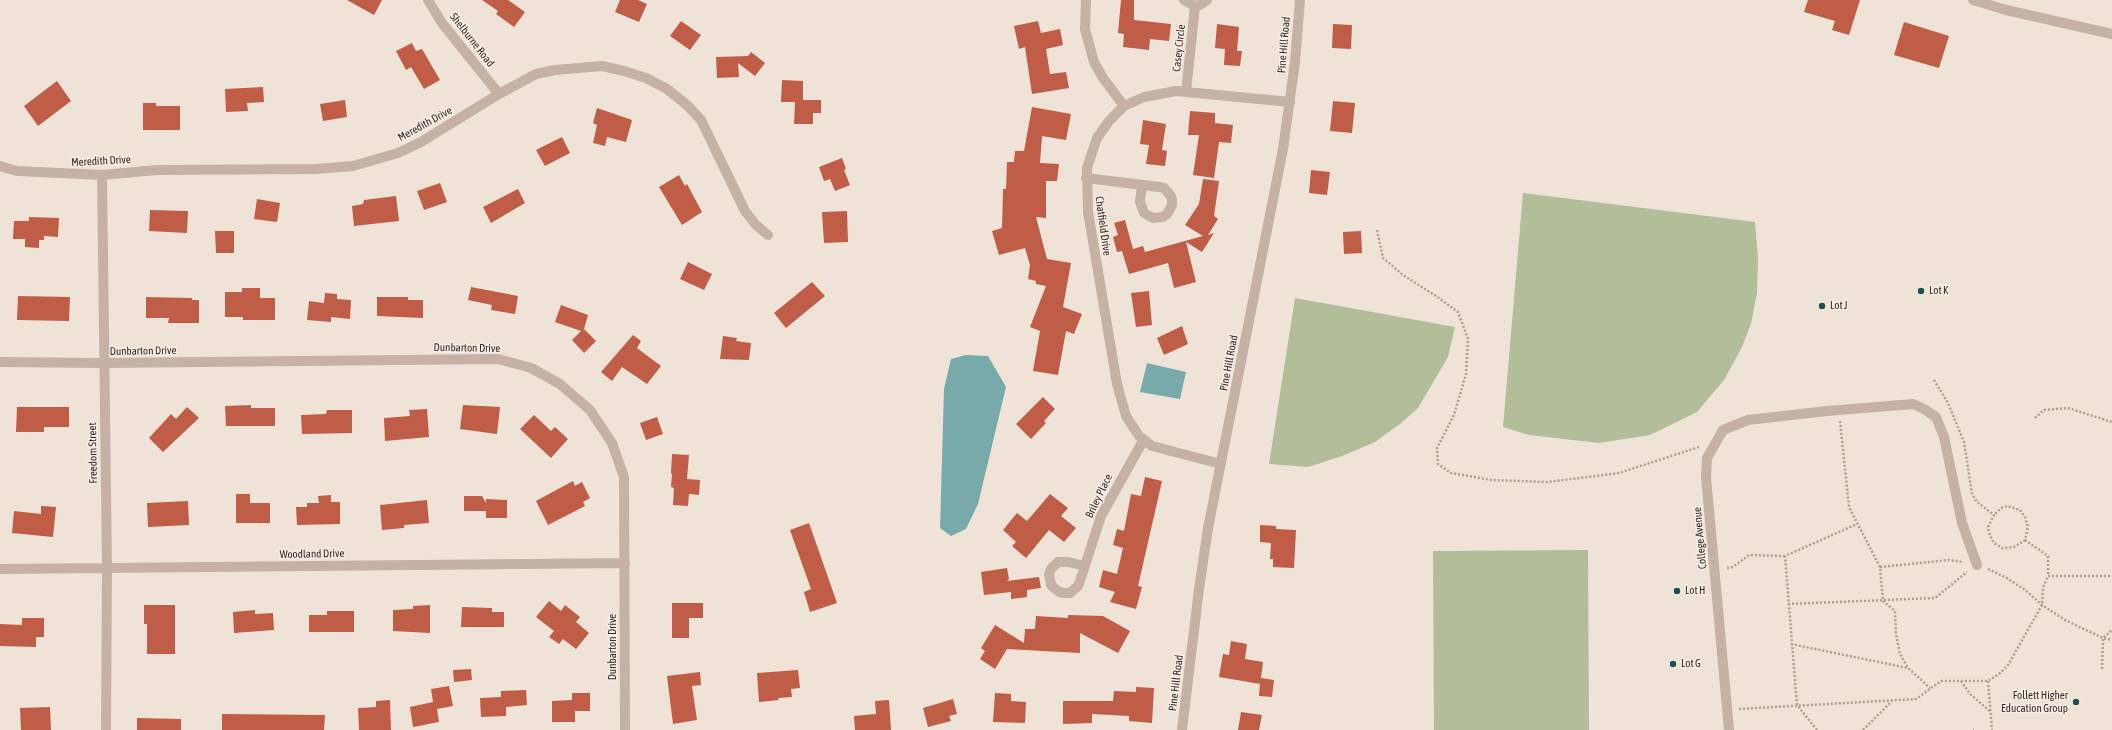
<!DOCTYPE html>
<style>
body{margin:0}
canvas{display:block;background:#efe3d8}
</style>
<canvas width="2112" height="730"></canvas>
<script>
const g = document.querySelector('canvas').getContext('2d');
g.lineJoin = 'round';
function fillPath(path, color) { g.fillStyle = color; g.fill(path, 'evenodd'); }
const toPath = rows => new Path2D(rows.map(r => 'M' + r).join(''));
function stroke(path, color, width, dash) { g.strokeStyle = color; g.lineWidth = width; g.lineCap = dash ? 'butt' : 'round'; g.setLineDash(dash || []); g.stroke(path); }
function drawText(font, color, halo, rows, align = 'center') {
  g.font = font + ' "Asap Condensed",sans-serif'; g.lineWidth = 3; g.setLineDash([]); g.textBaseline = 'middle'; g.strokeStyle = halo; g.fillStyle = color; for (const [text, x, y, turn = 0] of rows) {
    g.save(); g.translate(x, y); g.rotate((+turn || 0) * Math.PI / 180); g.textAlign = isNaN(turn) ? turn : align; if (halo) g.strokeText(text, 0, 0); g.fillText(text, 0, 0); g.restore();
  }
}
fillPath(toPath([
 [1523,193,1755,222,1758,259,1757,293,1751,324,1742,347,1724,380,1697,412,1650,435,1599,443,1529,435,1503,427],
 [1295,298,1455,327,1448,357,1418,408,1400,424,1375,442,1342,456,1308,467,1269,464],
 [1588,550,1589,730,1434,730,1433,551]
]), '#b2bd99');
fillPath(toPath([
 [966,355,988,356,1006,387,978,504,966,529,951,536,940,528,944,389,951,359],
 [1147,363,1186,372,1180,399,1140,392]
]), '#78aaaa');
fillPath(toPath([
 [347,0,382,0,374,15],
 [482,0,508,0,525,12,514,27,496,14,498,11],
 [620,0,638,0,647,4,639,22,615,12],
 [1121,0,1134,0,1134,20,1171,24,1169,41,1150,39,1149,50,1123,47,1124,34,1118,33],
 [1808,0,1860,0,1849,35,1832,30,1835,21,1804,12],
 [681,21,701,35,690,50,670,36],
 [1038,21,1041,33,1060,29,1063,45,1046,49,1050,74,1066,72,1069,88,1032,94,1025,47,1019,49,1014,26],
 [1904,22,1949,36,1939,68,1894,55],
 [1217,24,1239,27,1237,51,1242,51,1240,66,1224,65,1225,49,1215,48],
 [1333,24,1352,25,1351,49,1332,48],
 [412,43,416,51,422,49,440,80,424,89,411,67,406,70,396,51],
 [751,52,765,63,755,76,738,63,739,77,717,78,716,57,748,56],
 [782,80,803,81,803,100,821,100,821,113,813,113,813,124,794,124,795,102,781,102],
 [57,81,71,101,38,126,24,106],
 [263,87,264,102,247,103,248,111,226,112,225,89],
 [345,100,347,117,323,121,320,104],
 [1333,101,1355,103,1352,133,1330,131],
 [143,103,156,103,156,106,180,106,180,130,143,130],
 [1032,107,1071,114,1066,140,1042,136,1040,163,1059,164,1057,181,1046,181,1046,218,1036,217,1047,259,1071,263,1063,307,1082,314,1074,334,1066,331,1058,375,1033,371,1040,331,1030,327,1046,286,1036,284,1036,281,1028,279,1030,265,1025,248,999,255,992,231,1002,228,1003,189,1006,189,1007,162,1014,162,1015,151,1024,151],
 [597,108,632,120,626,142,607,137,605,146,593,143,597,125,593,123],
 [1190,111,1215,113,1215,123,1233,125,1231,143,1219,142,1214,178,1193,175,1199,135,1188,135],
 [1143,120,1166,124,1162,150,1167,151,1165,166,1146,164,1149,145,1140,144],
 [562,137,570,153,545,166,536,150],
 [842,158,846,169,844,170,850,185,835,191,830,179,824,181,819,167],
 [1311,170,1330,172,1327,195,1309,193],
 [679,175,685,186,687,184,702,212,682,225,659,187],
 [1203,179,1219,181,1214,216,1218,219,1208,235,1214,233,1202,252,1186,242,1196,282,1174,288,1168,263,1129,274,1122,251,1117,252,1113,237,1118,235,1114,223,1125,220,1133,249,1143,246,1145,252,1203,236,1185,225,1199,204],
 [440,183,447,202,424,210,417,191],
 [518,189,525,203,491,223,483,207],
 [396,196,399,221,354,226,352,206,363,204,364,200],
 [257,199,280,203,277,222,254,219],
 [150,210,188,211,187,233,149,231],
 [847,211,848,242,824,243,822,212],
 [29,217,59,218,58,237,44,236,44,240,39,240,39,248,25,247,25,239,13,239,14,221,29,221],
 [215,231,234,231,234,253,216,253],
 [1361,231,1362,253,1344,254,1343,232],
 [688,262,712,274,704,290,680,279],
 [812,282,825,296,786,328,774,313],
 [471,287,518,296,515,314,491,310,492,305,468,300],
 [242,288,260,288,260,298,275,298,275,320,243,320,243,317,225,317,225,292,242,292],
 [1149,291,1152,325,1136,327,1131,293],
 [325,293,337,294,337,299,351,300,350,319,331,317,331,322,307,320,309,301,324,303],
 [18,296,70,297,69,321,17,320],
 [146,297,192,298,192,300,199,300,199,323,168,323,169,318,146,318],
 [377,297,408,297,408,300,423,300,423,318,377,316],
 [561,305,588,315,584,329,596,341,584,353,572,340,581,331,555,322],
 [1182,326,1188,344,1164,355,1157,338],
 [633,335,641,341,637,348,661,366,647,384,622,367,612,381,601,372],
 [723,336,737,338,736,341,751,343,749,360,720,359],
 [1043,397,1055,409,1044,421,1046,423,1031,439,1016,424],
 [251,405,251,408,275,408,275,426,226,426,225,406],
 [463,405,500,407,497,434,460,429],
 [17,407,69,407,69,427,44,427,44,432,16,432],
 [187,407,199,418,163,452,149,438,171,414,176,419],
 [427,409,429,437,385,441,384,418,410,416,409,410],
 [327,410,352,410,352,433,302,434,301,415,326,414],
 [534,415,551,431,555,427,568,439,551,458,520,429],
 [657,417,663,434,646,440,640,423],
 [672,454,689,455,687,479,700,480,699,495,689,494,688,506,673,505,674,488,671,487,672,474,671,473],
 [1145,477,1162,481,1138,586,1142,587,1136,609,1110,602,1115,592,1099,587,1103,570,1117,574,1123,548,1113,545,1117,529,1124,531,1131,494,1141,496],
 [573,481,575,486,582,482,590,498,583,502,585,506,548,525,536,501],
 [236,494,250,494,250,503,270,503,270,523,236,523],
 [1050,494,1068,508,1061,516,1076,528,1064,542,1049,530,1026,558,1012,546,1016,542,1003,530,1017,513,1027,521],
 [331,495,331,502,340,502,340,524,297,525,296,507,307,507,307,503,319,503,318,496],
 [464,496,482,496,486,503,486,499,507,500,507,518,486,518,486,511,464,511],
 [427,500,429,523,404,525,404,528,382,530,380,505],
 [188,501,189,525,148,527,147,503],
 [41,506,56,507,53,537,12,533,14,511,41,514],
 [809,523,837,603,810,612,804,592,811,589,790,530],
 [1260,525,1276,526,1276,529,1296,530,1294,568,1273,567,1273,559,1270,559,1271,543,1260,542],
 [1007,568,1009,579,1007,581,1039,577,1041,588,1027,590,1027,597,1011,599,1011,592,984,595,981,572],
 [549,601,561,611,565,605,580,617,576,622,589,633,576,649,563,639,559,644,549,637,554,631,536,617],
 [672,603,703,603,703,618,689,618,689,638,672,638],
 [144,605,175,605,175,654,147,654,147,624,144,624],
 [430,605,430,633,393,631,393,610,413,609,413,606],
 [462,607,492,608,492,612,504,612,504,627,461,627],
 [255,610,255,614,273,613,274,630,234,633,233,612],
 [327,611,354,611,354,632,309,632,309,615,327,615],
 [1068,615,1103,616,1130,631,1118,653,1080,633,1080,653,1007,649,995,669,980,659,985,651,981,648,995,625,1024,643,1025,629,1035,629,1036,616,1068,618],
 [22,618,44,618,44,637,36,637,36,647,0,646,0,624,22,625],
 [1231,641,1247,644,1245,659,1263,662,1261,678,1274,680,1272,697,1259,696,1260,681,1260,684,1219,677,1223,654,1229,655],
 [471,669,472,680,454,682,453,670],
 [798,670,800,688,791,689,792,697,778,698,779,700,759,702,757,673],
 [700,672,701,685,692,686,697,720,673,724,667,676],
 [449,686,453,706,437,709,439,722,413,727,410,707,433,702,431,689],
 [1136,687,1154,688,1152,723,1129,721,1129,716,1092,714,1092,723,1063,724,1063,701,1113,701,1114,691,1136,692],
 [526,690,527,705,506,707,506,716,481,717,480,698,501,697,501,691],
 [572,693,590,693,590,711,575,711,575,722,552,722,552,701,572,700],
 [995,693,1011,694,1011,701,1026,702,1025,723,993,722],
 [953,699,957,714,949,716,951,721,928,727,923,708],
 [390,700,391,730,359,730,358,708,376,707,376,701],
 [889,700,891,730,855,730,854,716,876,714,875,701],
 [50,707,51,730,21,730,20,708],
 [1241,712,1262,715,1259,730,1238,730],
 [222,714,325,715,324,730,222,730],
 [137,718,181,719,181,730,137,730]
]), '#bf5d46');
stroke(toPath([
 [1377,230,1383,258,1403,275,1436,296,1458,312,1468,339,1466,374,1454,415,1437,448,1438,464,1451,473,1491,480,1547,482,1619,473,1699,447],
 [1934,380,1948,403,1964,442,1972,494,1977,502,1994,515,1988,527,1990,536,1994,543,2002,548,2014,547,2025,540,2028,527,2025,517,2020,510,2007,506,2001,508,1994,515],
 [2035,418,2044,410,2068,408,2112,422],
 [1840,421,1849,507,1880,567,1883,601,1895,611,1896,634,1900,654,1908,668,1930,688],
 [2025,540,2048,556,2048,576],
 [1880,567,1949,560,1962,562],
 [1727,568,1733,567,1749,555,1785,556],
 [1988,569,2005,577,2024,589,2042,605,2065,620,2103,638,2112,640],
 [1788,604,1935,598,1967,572],
 [1791,644,1908,668],
 [2102,669,2103,638,2112,630],
 [1961,681,1970,694,1991,712],
 [1988,681,1992,730],
 [1739,709,1916,699,1941,681,1988,681,1999,674,2008,665,2042,605,2043,587,2048,576,2112,576],
 [1817,730,1797,705,1785,556,1857,524],
 [1863,730,1892,701],
 [1973,730,1974,730]
]), '#b29c8f', 2.5, [2, 2]);
stroke(toPath([
 [428,0,442,23,499,94],
 [1086,0,1085,29,1094,62,1103,78,1124,106],
 [1184,0,1195,6,1200,5,1207,0],
 [1973,0,2006,10,2112,34],
 [1186,92,1195,6],
 [0,166,17,171,102,175,157,170,316,169,353,166,398,153,421,142,499,94,536,74,555,70,602,66,624,71,646,78,667,89,687,105,701,120,745,211,756,225,768,235],
 [102,175,107,568,106,730],
 [1086,178,1159,187,1164,188,1171,196,1172,200,1172,205,1167,214,1163,217,1153,218,1144,213,1140,202,1142,185],
 [0,362,104,363,498,359,531,368,560,384,590,410,612,443,624,477,625,730],
 [1221,464,1152,446,1139,436,1126,416,1117,384,1088,212,1087,168,1097,138,1109,121,1124,106,1144,97,1176,91,1290,102],
 [1085,566,1068,562,1058,562,1051,569,1049,574,1051,585,1059,592,1064,593,1070,593,1078,586,1080,581,1101,516,1143,441],
 [0,569,625,563],
 [1182,730,1199,589,1208,528,1283,149,1295,62,1300,0],
 [1729,730,1706,477,1707,458,1723,430,1748,420,1827,411,1913,404,1924,409,1936,417,1944,437,1962,523,1977,565]
]), '#c6b2a5', 10);
for (const [x, y, r, color] of [
 [1921,291,4,"#1e5051"],
 [1822,306,4,"#1e5051"],
 [1677,591,4,"#1e5051"],
 [1673,664,4,"#1e5051"],
 [2076,702,4,"#1e5051"]
]) { const dot = new Path2D(); dot.arc(x, y, r, 0, 2 * Math.PI); g.fillStyle = color; g.fill(dot); stroke(dot, '#f7ede3', 1.5); }
drawText('11px', '#322926', '#f7ede3', [
 ["Shelburne Road",472,40,52],
 ["Pine Hill Road",1284,45,-85],
 ["Casey Circle",1179,48,-84],
 ["Meredith Drive",425,124,-29],
 ["Meredith Drive",101,161,-3],
 ["Chatfield Drive",1103,226,82],
 ["Dunbarton Drive",467,348,1],
 ["Dunbarton Drive",143,351,-1],
 ["Pine Hill Road",1229,363,-79],
 ["Freedom Street",93,453,-91],
 ["Briley Place",1099,496,-64],
 ["College Avenue",1700,538,-95],
 ["Woodland Drive",312,554,-1],
 ["Dunbarton Drive",613,647,-90],
 ["Pine Hill Road",1176,683,-83]
]);
drawText('11px', '#322926', '#f7ede3', [
 ["Lot K",1929,291],
 ["Lot J",1830,306],
 ["Lot H",1685,591],
 ["Lot G",1681,664],
 ["Follett Higher",2068,696,"right"],
 ["Education Group",2068,709,"right"]
], 'left');
</script>
